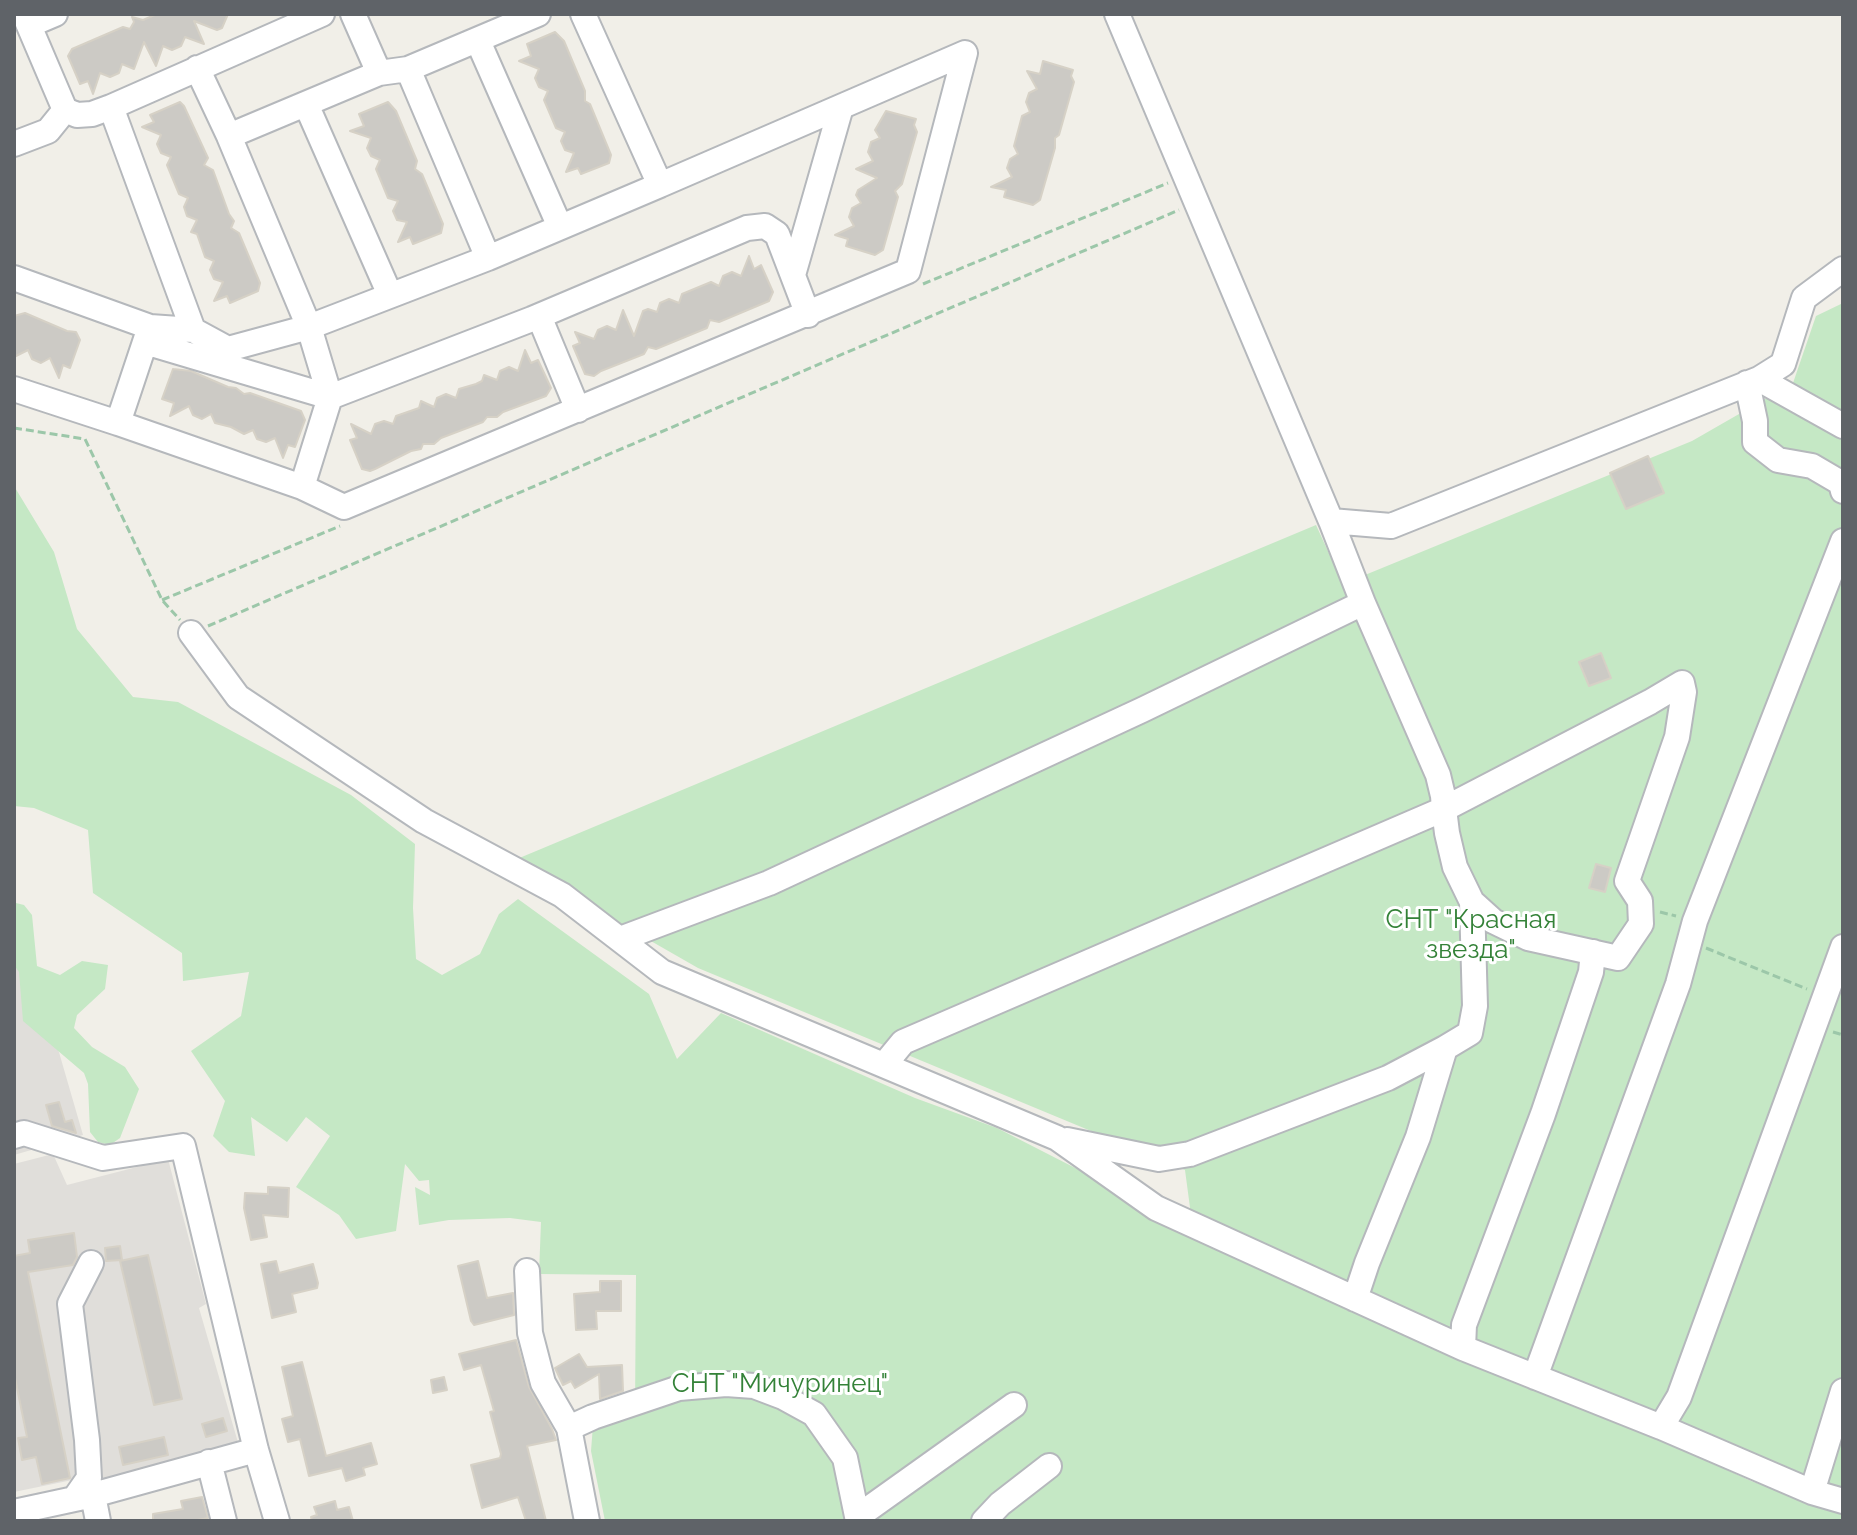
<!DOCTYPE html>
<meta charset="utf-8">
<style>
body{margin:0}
#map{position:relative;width:1857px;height:1535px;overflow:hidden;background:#f1efe8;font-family:Raleway,sans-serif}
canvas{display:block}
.frame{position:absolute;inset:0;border:16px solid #5f6368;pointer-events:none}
</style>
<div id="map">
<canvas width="1857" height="1535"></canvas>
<div class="frame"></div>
</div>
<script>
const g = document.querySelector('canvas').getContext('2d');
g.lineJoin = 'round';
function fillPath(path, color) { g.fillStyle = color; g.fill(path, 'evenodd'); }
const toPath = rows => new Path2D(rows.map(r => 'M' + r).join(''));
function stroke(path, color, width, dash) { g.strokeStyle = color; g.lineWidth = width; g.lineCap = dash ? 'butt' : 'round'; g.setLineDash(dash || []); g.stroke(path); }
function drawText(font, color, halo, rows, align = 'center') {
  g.font = font + ' Raleway,sans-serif'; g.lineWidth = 6; g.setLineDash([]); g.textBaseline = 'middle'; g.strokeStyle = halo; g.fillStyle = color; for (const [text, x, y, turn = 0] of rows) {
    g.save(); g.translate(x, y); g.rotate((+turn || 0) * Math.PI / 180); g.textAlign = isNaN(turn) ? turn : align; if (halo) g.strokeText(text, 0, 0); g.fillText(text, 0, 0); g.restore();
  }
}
fillPath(toPath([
 [14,897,83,1135,14,1155],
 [53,1154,67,1185,168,1159,206,1304,199,1308,239,1446,113,1479,82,1478,14,1492,14,1164]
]), '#e0deda');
fillPath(toPath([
 [1843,303,1843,1490,1463,1336,1191,1215,1185,1170,698,968,588,905,517,859,1316,525,1343,584,1692,441,1793,383,1816,316],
 [14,486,54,552,77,629,133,697,178,702,351,795,415,844,413,908,416,959,442,975,480,954,499,914,518,899,649,994,677,1059,721,1013,915,1098,997,1128,1089,1175,1751,1481,1843,1514,1843,1521,605,1521,591,1451,593,1425,635,1410,636,1275,539,1274,541,1222,510,1218,449,1220,419,1225,415,1187,430,1195,429,1180,419,1181,405,1164,396,1231,356,1239,339,1215,296,1187,330,1136,306,1117,287,1142,251,1117,255,1156,229,1152,213,1136,225,1101,191,1051,241,1016,249,972,183,981,182,953,93,893,88,830,34,808,14,806],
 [16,903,24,905,32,915,37,966,60,975,82,961,108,965,105,989,77,1015,74,1028,92,1047,125,1067,139,1089,120,1138,110,1145,98,1142,90,1132,88,1084,84,1073,23,1021,19,972,14,965,14,904]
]), '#c5e8c5');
const building = toPath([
 [157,14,228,14,222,28,217,30,194,21,204,44,185,37,181,46,172,50,163,46,156,66,144,42,134,69,122,64,119,73,110,77,100,73,93,94,88,81,80,84,68,56,72,49,123,27,130,29,134,22,132,17,143,20,157,14],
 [555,32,564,41,585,91,585,101,590,104,611,155,609,163,581,174,578,168,566,172,574,153,565,150,561,141,565,132,556,128,544,100,548,91,539,87,535,78,539,69,519,61,531,56,527,44,555,32],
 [1043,61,1073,70,1071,76,1074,82,1059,135,1055,138,1055,148,1040,200,1033,205,1004,197,1006,190,991,187,1012,177,1007,168,1010,159,1018,154,1014,146,1022,116,1030,112,1026,102,1029,93,1037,89,1027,71,1040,74,1043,61],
 [180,102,184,106,208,158,204,165,213,170,229,214,234,221,231,228,239,233,260,283,258,291,230,303,227,296,214,301,223,282,214,279,210,270,214,261,205,257,197,234,191,232,197,220,187,216,184,207,188,198,179,194,167,165,171,157,161,153,157,144,161,135,142,127,154,122,150,115,180,102],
 [388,102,396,111,417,161,415,169,422,174,443,224,441,233,413,244,410,237,398,242,407,222,397,220,393,211,398,201,388,198,376,169,380,160,371,156,367,148,371,138,350,131,364,126,359,114,388,102],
 [886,111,916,119,914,125,917,132,902,184,895,191,898,197,883,250,875,255,846,246,848,239,835,235,854,226,849,217,852,208,861,203,856,195,858,190,877,178,856,169,873,161,868,152,871,142,880,138,875,130,886,111],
 [749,256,754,269,761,265,773,292,769,301,719,322,710,320,707,328,656,349,648,347,644,354,601,371,594,376,585,374,573,346,580,343,575,332,594,339,598,330,607,326,616,330,623,310,634,336,643,311,648,309,657,312,660,303,669,299,679,303,682,294,711,282,719,286,723,276,732,272,741,276,749,256],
 [25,313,67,331,76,332,80,340,70,368,63,365,59,378,50,358,41,363,32,359,28,350,14,357,14,316,25,313],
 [525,350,531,363,538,360,551,388,546,396,503,412,497,417,487,417,483,422,441,438,434,444,423,444,421,449,411,451,375,469,370,471,362,469,350,440,357,438,351,424,371,434,375,424,384,421,393,424,396,416,419,408,421,401,434,407,437,398,446,394,456,398,459,389,476,384,482,381,484,375,497,380,500,371,509,367,518,371,525,350],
 [173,369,191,371,228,387,236,388,244,394,250,393,301,411,305,420,295,447,288,445,283,458,275,438,266,442,257,439,253,430,244,434,231,427,215,423,211,414,202,419,193,415,189,406,170,416,174,403,162,399,173,369],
 [1648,456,1664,493,1626,509,1610,473,1648,456],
 [1601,653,1611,678,1589,686,1579,662,1601,653],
 [1596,864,1611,868,1605,892,1589,888,1596,864],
 [59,1102,65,1122,72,1120,76,1133,52,1126,46,1105,59,1102],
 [268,1187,289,1188,288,1217,263,1215,267,1237,251,1240,244,1208,245,1193,268,1194,268,1187],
 [74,1233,77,1257,73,1265,28,1272,70,1478,42,1484,36,1457,22,1460,18,1438,27,1437,14,1373,14,1256,30,1253,28,1240,74,1233],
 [120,1246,122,1260,106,1261,105,1248,120,1246],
 [148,1255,182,1399,154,1405,120,1261,148,1255],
 [276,1261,279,1273,313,1264,318,1283,317,1288,292,1294,296,1312,272,1318,261,1264,276,1261],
 [478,1261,487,1298,513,1293,514,1315,474,1325,471,1321,458,1266,478,1261],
 [600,1281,621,1281,621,1311,596,1311,597,1329,576,1330,574,1294,600,1292,600,1281],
 [516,1340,529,1387,552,1429,556,1440,527,1446,546,1521,526,1521,518,1497,482,1508,471,1465,500,1458,501,1454,490,1412,494,1411,481,1365,464,1370,459,1354,516,1340],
 [579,1354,587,1367,622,1365,623,1391,600,1399,599,1374,575,1388,571,1381,563,1385,555,1368,579,1354],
 [302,1362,326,1456,371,1443,377,1464,363,1468,365,1475,346,1481,342,1468,309,1476,300,1439,288,1442,282,1419,293,1416,282,1367,302,1362],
 [444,1377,447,1390,433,1393,431,1380,444,1377],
 [223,1418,227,1431,206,1437,202,1424,223,1418],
 [164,1437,168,1455,123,1465,119,1447,164,1437],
 [202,1497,208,1518,192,1521,153,1521,153,1514,183,1509,181,1501,202,1497],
 [335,1501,337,1510,349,1507,353,1521,312,1521,311,1517,317,1515,314,1507,335,1501]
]);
fillPath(building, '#cccac5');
stroke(building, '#d6d1c6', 2);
const minor = toPath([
 [24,14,65,110,77,115,92,114,111,107],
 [322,14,111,107,193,330,228,349,309,327,488,258,660,185,583,14],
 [353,14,379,73],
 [29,25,55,14],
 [478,41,560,227],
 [197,68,229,136],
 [408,69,488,258],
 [306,104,390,295],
 [14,144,48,131,65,110],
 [793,275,841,107],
 [14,278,150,327],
 [539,316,578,410],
 [193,330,150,327,118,423,302,487,330,397,309,327,229,136,379,73,408,69,538,14],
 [145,342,330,397,532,319,747,228,765,226,777,234,808,315],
 [1759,379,1843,426],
 [1747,383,1755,421,1755,442,1778,460,1812,466,1841,483,1843,491],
 [14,389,118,423],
 [302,487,344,507,908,271,965,53,660,185],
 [1331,521,1391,526,1759,379,1783,364,1804,298,1843,269],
 [191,633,238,697,424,821,562,895,662,972,1057,1138,1156,1208,1463,1348,1661,1427,1812,1492,1843,1501],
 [620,939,769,883,1142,710,1363,603],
 [884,1065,903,1042,1444,809,1650,702,1682,683,1684,692,1677,737,1627,881,1640,901,1641,924,1618,958,1528,938,1493,921,1472,902,1455,867,1447,833,1444,809,1443,796,1438,775,1363,603,1331,521,1117,14],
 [14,1136,24,1133,103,1158,183,1146,256,1450,277,1521],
 [1067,1140,1159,1159,1190,1154,1388,1078,1445,1048],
 [527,1271,530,1333,543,1383,569,1428,587,1521],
 [1355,1299,1367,1263,1418,1137,1445,1048,1470,1033,1475,1006,1472,902],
 [1463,1348,1464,1325,1543,1114,1591,972,1593,952],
 [1535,1377,1678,984,1695,921,1843,541],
 [1661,1427,1679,1397,1843,947],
 [569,1428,593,1417,679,1388,726,1384,754,1386,783,1397,814,1414,845,1458,858,1521],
 [209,1462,224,1521],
 [1812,1492,1843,1391],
 [93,1495,98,1521],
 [75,1498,89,1478,87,1440,70,1304,91,1263],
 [14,1512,93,1495,256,1450],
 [857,1517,1014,1405],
 [984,1521,1000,1504,1049,1466]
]);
stroke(minor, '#b5b8bc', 28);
stroke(toPath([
 [923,284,1168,183],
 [14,428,85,439,162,600,180,620],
 [162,600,340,526],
 [208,626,1179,210],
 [1660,912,1676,916],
 [1706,948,1807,989],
 [1833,1032,1843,1035]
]), '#9cc7a9', 3, [8, 4]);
stroke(minor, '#fff', 24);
drawText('26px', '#348238', '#fff', [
 ["СНТ \"Красная",1471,920],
 ["звезда\"",1471,950],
 ["СНТ \"Мичуринец\"",780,1384]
]);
</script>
